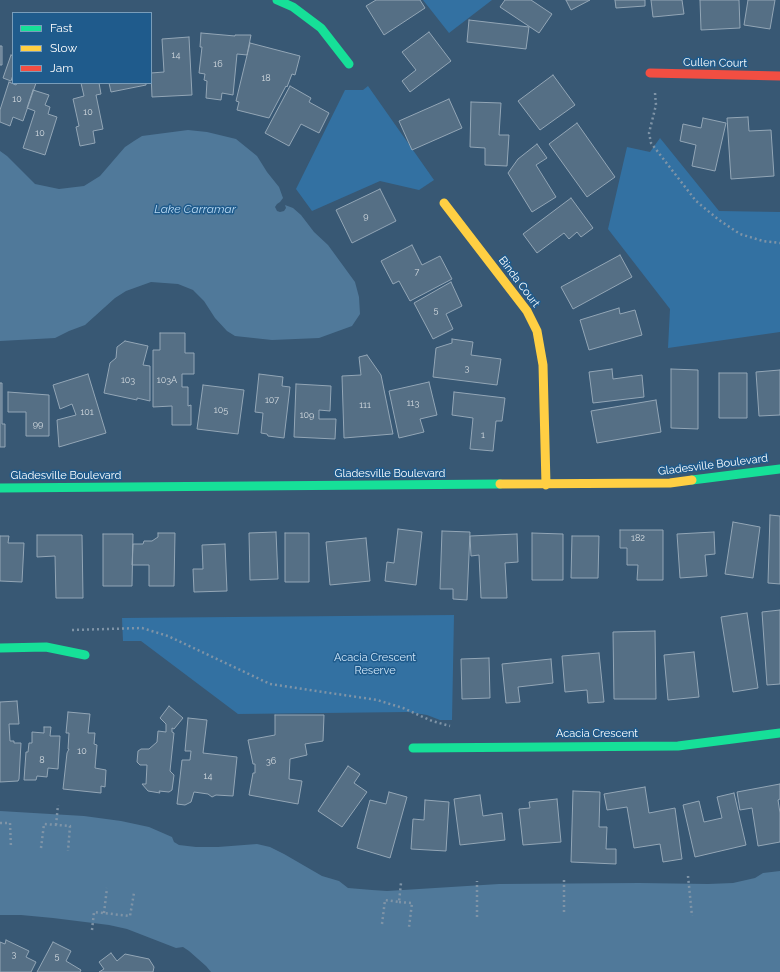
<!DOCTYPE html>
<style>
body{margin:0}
#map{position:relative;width:780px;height:972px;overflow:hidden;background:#385874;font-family:Raleway,sans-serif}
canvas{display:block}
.legend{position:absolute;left:12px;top:12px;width:140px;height:72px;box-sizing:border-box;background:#1f5b8c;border:1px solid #799dba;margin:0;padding:5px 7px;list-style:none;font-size:12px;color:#fff}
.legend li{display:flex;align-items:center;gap:8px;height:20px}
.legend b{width:20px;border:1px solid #799dba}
</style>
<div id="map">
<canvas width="780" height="972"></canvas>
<ul class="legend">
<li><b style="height:5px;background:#16e098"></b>Fast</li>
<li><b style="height:5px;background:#ffcf43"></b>Slow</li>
<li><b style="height:5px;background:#f24e42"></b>Jam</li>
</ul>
</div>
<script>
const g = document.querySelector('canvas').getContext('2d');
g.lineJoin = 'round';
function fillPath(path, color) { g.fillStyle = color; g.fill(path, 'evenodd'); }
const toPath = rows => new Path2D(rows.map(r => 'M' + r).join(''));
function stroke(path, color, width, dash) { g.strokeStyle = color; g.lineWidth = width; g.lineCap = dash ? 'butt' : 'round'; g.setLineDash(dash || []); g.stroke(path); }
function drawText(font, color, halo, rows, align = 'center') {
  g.font = font + ' Raleway,sans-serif'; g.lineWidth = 3; g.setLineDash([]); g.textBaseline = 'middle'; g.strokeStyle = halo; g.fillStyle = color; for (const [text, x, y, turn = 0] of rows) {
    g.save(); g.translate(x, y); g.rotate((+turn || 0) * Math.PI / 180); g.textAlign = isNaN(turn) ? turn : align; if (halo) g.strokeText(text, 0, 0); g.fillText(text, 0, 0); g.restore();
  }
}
fillPath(toPath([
 [423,0,492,0,449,33],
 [368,86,434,180,419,190,380,181,312,211,296,189,345,90,363,90],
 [660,138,719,211,780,212,780,332,668,348,670,309,608,229,627,147,650,152],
 [454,615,452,720,440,720,427,715,408,712,238,714,141,641,123,641,122,618]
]), '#3371a2');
fillPath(toPath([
 [188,130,207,132,236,139,257,156,267,172,279,187,283,198,280,202,277,204,275,207,277,211,280,212,284,211,286,208,285,205,293,208,301,215,314,232,328,245,355,282,359,297,360,314,352,326,319,338,272,340,235,336,227,331,215,318,204,301,193,290,178,284,151,282,126,291,115,298,85,325,69,331,55,338,0,341,0,151,7,156,35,184,59,189,84,186,100,176,125,147,134,141,142,136],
 [0,811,84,816,121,821,149,827,172,837,174,842,179,845,196,847,218,847,257,844,270,847,284,854,322,876,339,881,348,888,372,890,387,891,499,884,639,883,708,884,733,883,755,878,763,873,780,871,780,972,211,972,206,966,189,951,183,947,176,948,127,929,109,925,53,918,21,915,0,915]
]), '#50799a');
const building = toPath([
 [376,0,420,0,425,8,384,35,366,6,376,0],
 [505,0,531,0,552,14,539,33,500,7,505,0],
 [566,0,590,0,571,10,566,0],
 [615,0,645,0,645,6,616,8,615,0],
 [651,0,682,0,684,14,653,17,651,0],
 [700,0,739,0,740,28,701,30,700,0],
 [748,0,775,0,770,29,744,25,748,0],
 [469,20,529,27,526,49,467,42,469,20],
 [429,32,451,61,410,92,402,81,416,70,402,52,429,32],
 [201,33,235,36,235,35,251,35,247,55,237,54,233,95,222,93,221,100,206,98,207,81,204,80,205,74,199,73,202,47,200,47,201,33],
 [189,37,192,95,152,97,151,73,164,72,162,39,189,37],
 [250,43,300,56,295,75,292,74,287,87,286,86,269,118,237,110,239,102,236,101,250,43],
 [0,46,2,46,2,65,0,65,0,46],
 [11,55,13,56,13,75,11,81,3,78,11,55],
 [553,75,575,105,540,130,518,101,553,75],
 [9,82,16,85,17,83,36,83,23,121,13,117,10,126,0,122,0,110,9,82],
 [81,83,99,83,101,94,96,95,103,129,93,131,95,143,80,146,76,127,79,126,73,99,84,96,81,83],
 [109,83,146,83,146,85,111,92,109,83],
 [290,86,311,98,309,102,329,113,319,133,301,124,289,146,265,133,290,86],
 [33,90,49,95,45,105,50,107,48,114,57,117,45,155,23,148,35,111,27,108,33,90],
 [449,99,462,128,412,150,399,121,449,99],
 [471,102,501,103,499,135,509,135,507,166,485,165,485,148,470,147,471,102],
 [748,117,749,131,771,130,774,176,731,179,727,118,748,117],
 [703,118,726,123,715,171,692,166,696,145,680,141,683,124,701,128,703,118],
 [577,123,615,177,587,197,549,144,577,123],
 [537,144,547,158,536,165,556,197,532,212,508,173,518,159,537,144],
 [380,189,396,221,352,243,336,210,380,189],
 [571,198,593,228,581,237,577,232,569,239,564,233,537,253,523,234,571,198],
 [412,245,422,265,440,256,452,279,410,301,399,281,393,284,381,261,412,245],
 [620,255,632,277,573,309,561,287,620,255],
 [451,282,462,306,446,314,453,329,433,339,414,303,451,282],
 [619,308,620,314,635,310,642,335,589,350,580,320,619,308],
 [160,333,185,333,185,353,194,353,194,374,182,374,182,387,188,387,188,406,191,405,191,425,172,425,172,406,153,407,153,350,160,350,160,333],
 [452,339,473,342,471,355,501,359,497,385,433,377,436,348,452,343,452,339],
 [125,341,148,346,143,365,150,366,150,401,137,398,137,400,104,393,110,363,116,358,117,347,125,341],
 [367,355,381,375,393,434,344,438,342,376,361,375,359,357,367,355],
 [612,369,613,379,642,375,644,397,593,403,589,372,612,369],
 [671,369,698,370,698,429,671,428,671,369],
 [780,370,780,415,759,416,756,372,780,370],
 [719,373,747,373,747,418,719,418,719,373],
 [88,374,106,433,59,447,57,420,76,415,72,404,60,409,53,385,88,374],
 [259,374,283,377,282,386,290,387,284,438,268,436,267,434,261,433,263,413,255,412,259,374],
 [429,382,437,415,420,419,424,432,399,438,389,391,429,382],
 [0,383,2,383,2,424,5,424,5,447,0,447,0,383],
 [296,384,331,386,330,411,319,410,319,419,336,419,335,439,294,437,296,384],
 [203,385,244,390,238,434,197,429,203,385],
 [8,392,49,395,49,436,26,436,26,412,8,412,8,392],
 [454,392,505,398,502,421,496,421,493,451,470,449,473,418,452,415,454,392],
 [656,400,661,432,597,443,591,411,656,400],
 [770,515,780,516,780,584,768,583,770,515],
 [733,522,760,527,753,578,725,574,733,522],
 [398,529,422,532,416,585,385,581,387,562,394,563,398,529],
 [620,530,663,530,663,580,637,580,638,565,627,565,627,548,620,548,620,530],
 [442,531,470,532,467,600,453,599,453,589,440,589,442,531],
 [276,532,278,579,250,580,249,533,276,532],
 [714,532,715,554,705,555,707,576,680,578,677,534,714,532],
 [158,533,175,533,174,586,149,586,149,565,132,565,133,544,143,544,144,541,152,541,158,537,158,533],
 [285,533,309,533,309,582,285,582,285,533],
 [532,533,563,534,563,580,532,580,532,533],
 [103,534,133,534,132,586,103,586,103,534],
 [517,534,518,562,505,563,507,598,481,598,479,555,471,556,470,536,517,534],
 [37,535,82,535,83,598,56,598,55,556,37,557,37,535],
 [0,536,9,536,8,543,24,543,22,582,0,581,0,536],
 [572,536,599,536,598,578,571,578,572,536],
 [366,538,370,581,330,585,326,542,366,538],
 [225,544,227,591,194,592,193,569,203,569,202,545,225,544],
 [780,610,780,684,767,685,762,612,780,610],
 [747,613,758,688,733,692,721,617,747,613],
 [655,631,656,699,614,699,613,632,655,631],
 [694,652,699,697,668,700,664,655,694,652],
 [599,653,604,702,588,703,587,690,565,692,562,656,599,653],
 [489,658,490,698,462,699,461,659,489,658],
 [551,659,553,683,518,687,520,702,506,703,502,664,551,659],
 [17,701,19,724,9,724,10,741,14,741,14,743,21,743,19,779,18,781,0,782,0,702,17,701],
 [169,706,183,718,174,729,172,728,172,732,174,733,170,771,174,775,172,790,169,792,159,791,160,793,148,791,142,784,146,784,147,765,140,765,137,762,138,751,141,749,149,749,157,742,158,731,166,732,166,724,160,718,169,706],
 [68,712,90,714,88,733,95,733,94,744,97,745,95,768,106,770,105,787,101,786,101,793,63,789,67,753,69,749,68,749,69,733,66,733,68,712],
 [275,715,324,715,323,741,305,744,307,755,290,759,289,779,302,781,298,804,249,795,253,773,255,773,255,764,253,764,248,740,275,735,275,715],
 [188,718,207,720,203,753,237,757,233,796,216,795,212,797,208,794,194,792,191,802,185,805,177,804,182,760,190,760,191,751,185,751,188,718],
 [44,727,51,727,50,736,60,736,58,769,48,768,47,777,37,776,36,780,24,780,26,752,28,752,29,743,32,743,32,732,44,733,44,727],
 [348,766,360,774,354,783,367,792,342,827,318,811,348,766],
 [780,784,780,799,778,800,780,813,780,842,758,846,752,808,740,810,737,792,780,784],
 [645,787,649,813,675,808,682,859,663,862,660,844,634,848,627,807,607,810,604,794,645,787],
 [573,791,600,792,599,827,607,827,606,849,616,849,616,864,571,862,573,791],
 [389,792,407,797,390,858,357,848,370,800,386,804,389,792],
 [734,793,746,845,695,857,683,805,699,801,704,822,722,818,717,797,734,793],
 [480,795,483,816,502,813,505,840,460,845,454,799,480,795],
 [557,799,561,842,523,845,519,809,530,808,529,802,557,799],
 [425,800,449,802,446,851,411,849,413,819,424,820,425,800],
 [6,940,29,951,26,957,36,962,31,972,0,972,0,942,5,944,6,940],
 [53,942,71,951,66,961,81,970,80,972,37,972,53,942],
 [111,953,117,961,125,954,149,959,154,967,153,972,99,972,104,969,99,962,111,953]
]);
fillPath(building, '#556f85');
stroke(building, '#93a6b6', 1);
stroke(toPath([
 [655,93,656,105,649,133,651,143,696,201,719,220,740,234,763,241,780,243],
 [72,630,142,628,168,636,270,684,377,700,403,708,432,721,450,726],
 [0,823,10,823,11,848],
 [56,825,58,805],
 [41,848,44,824,70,826,68,851],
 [688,876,692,916],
 [564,880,564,914],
 [399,902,412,903,409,927],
 [104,913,107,888],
 [477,917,477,881],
 [382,924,385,900,399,902,401,883],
 [92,930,94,912,130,916,134,893]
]), '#7f94a7', 2.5, [2, 3]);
stroke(toPath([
 [277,0,293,7,321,28,349,64],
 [692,480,780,469],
 [0,488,500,484],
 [0,648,46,647,85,655],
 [413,748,678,746,780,733]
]), '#16e098', 9);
stroke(toPath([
 [444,203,527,311,537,331,543,365,546,485],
 [500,484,670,483,692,480]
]), '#ffcf43', 9);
stroke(toPath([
 [650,73,780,76]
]), '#f24e42', 9);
drawText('9px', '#d4dbe0', null, [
 ["14",176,55],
 ["16",218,64],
 ["18",266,78],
 ["10",17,99],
 ["10",88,112],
 ["10",40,133],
 ["9",366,216],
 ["7",417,272],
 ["5",436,310],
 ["3",467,368],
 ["103",128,380],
 ["103A",167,380],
 ["107",272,400],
 ["113",413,403],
 ["111",365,405],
 ["105",221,410],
 ["101",87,412],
 ["109",307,415],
 ["99",38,424],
 ["1",483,435],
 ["182",638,538],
 ["10",82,751],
 ["8",42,760],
 ["36",271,761],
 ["14",208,776],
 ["3",14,954],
 ["5",57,956]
]);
drawText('11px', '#fff', '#1f5b8c', [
 ["Cullen Court",715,63,1],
 ["Binda Court",519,282,53],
 ["Gladesville Boulevard",713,465,-7],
 ["Gladesville Boulevard",390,474],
 ["Gladesville Boulevard",66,476],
 ["Acacia Crescent",597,734]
]);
drawText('11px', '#d1e7f9', '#1f5b8c', [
 ["Acacia Crescent",375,658],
 ["Reserve",375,671]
]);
drawText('italic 12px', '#b8d9f3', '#1f5b8c', [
 ["Lake Carramar",195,209]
]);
</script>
